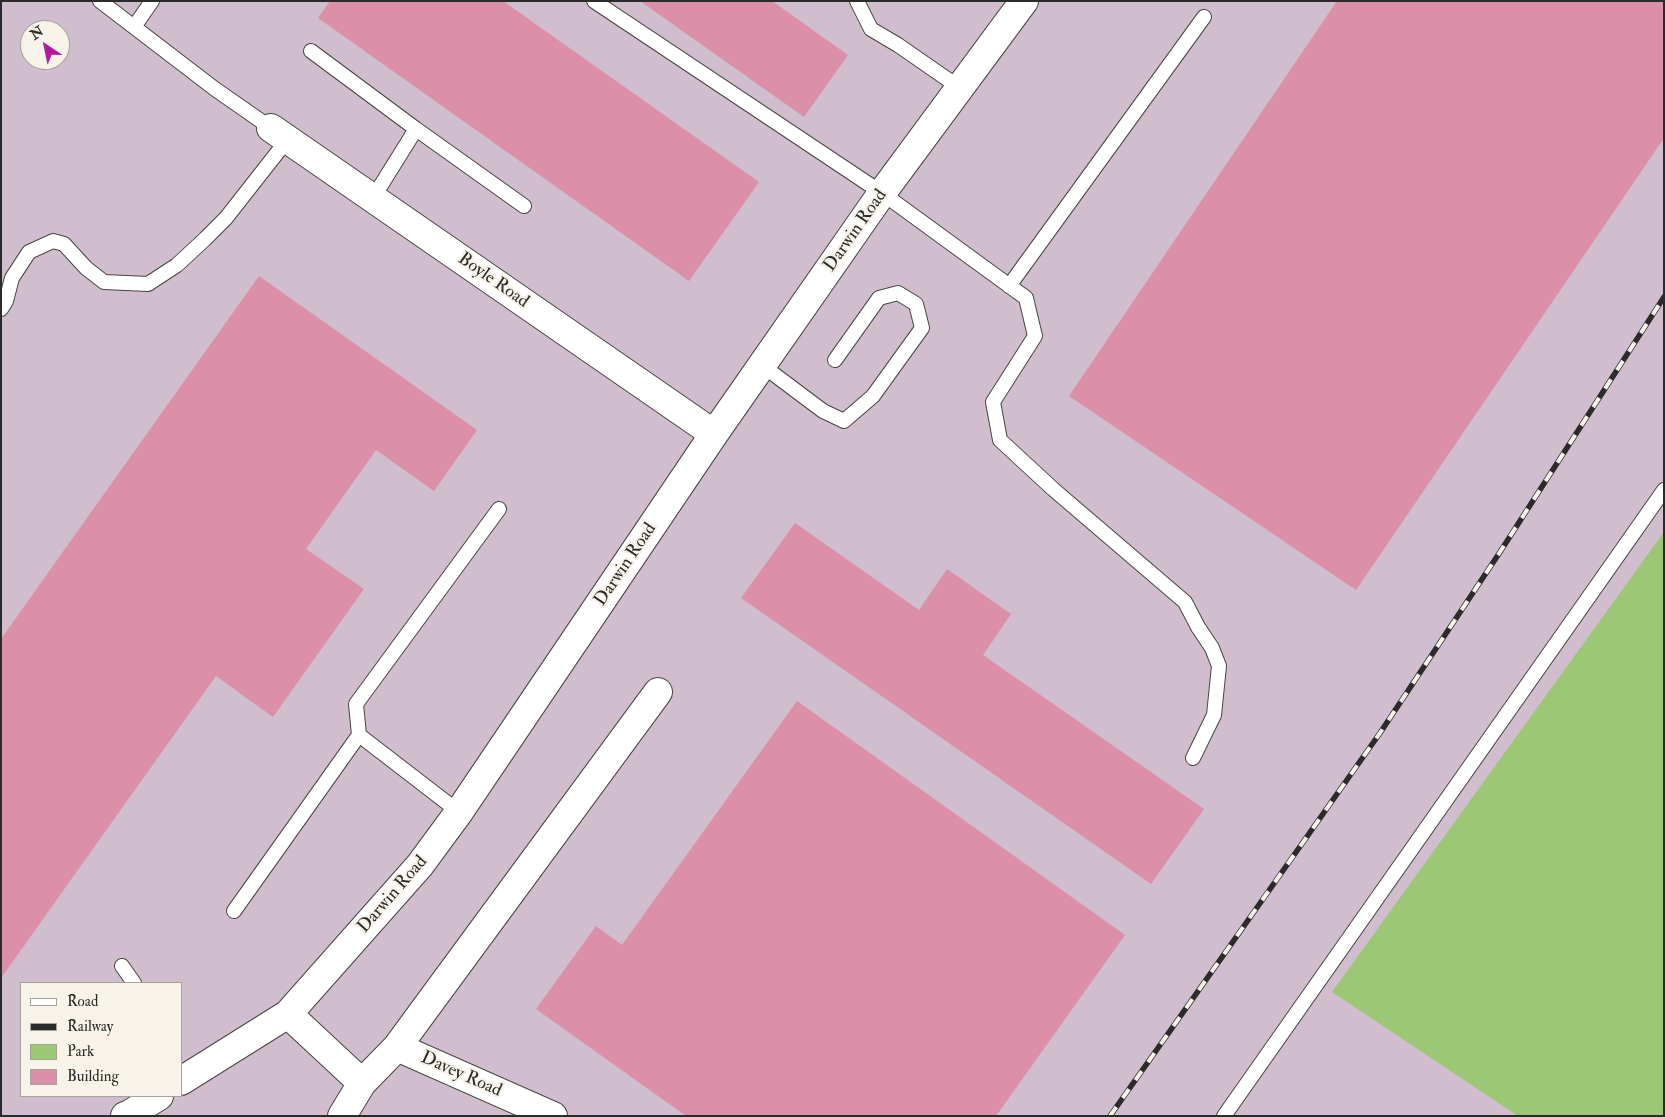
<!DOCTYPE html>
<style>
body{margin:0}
#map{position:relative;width:1665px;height:1117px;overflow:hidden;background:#ecdfbd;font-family:"IM FELL Double Pica",serif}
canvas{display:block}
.frame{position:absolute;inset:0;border:2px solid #2b2b2b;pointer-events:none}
.legend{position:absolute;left:20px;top:982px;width:162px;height:115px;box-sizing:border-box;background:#f7f3e8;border:1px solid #a5a39c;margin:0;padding:6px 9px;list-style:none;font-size:15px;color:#2b2b2b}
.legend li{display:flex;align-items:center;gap:10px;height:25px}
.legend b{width:25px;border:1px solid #a5a39c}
.north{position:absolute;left:20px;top:20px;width:50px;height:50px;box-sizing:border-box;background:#f7f3e8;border:1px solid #a5a39c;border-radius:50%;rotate:326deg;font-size:14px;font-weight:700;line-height:20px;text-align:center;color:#2b2b2b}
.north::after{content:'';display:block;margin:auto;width:18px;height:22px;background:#b5179e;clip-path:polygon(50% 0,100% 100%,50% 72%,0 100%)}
</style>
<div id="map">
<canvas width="1665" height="1117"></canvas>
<div class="frame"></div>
<ul class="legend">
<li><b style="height:6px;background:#fff"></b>Road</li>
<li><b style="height:6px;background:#2b2b2b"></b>Railway</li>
<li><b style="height:14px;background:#9cc774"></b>Park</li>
<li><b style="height:14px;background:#db8fa8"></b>Building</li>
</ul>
<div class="north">N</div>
</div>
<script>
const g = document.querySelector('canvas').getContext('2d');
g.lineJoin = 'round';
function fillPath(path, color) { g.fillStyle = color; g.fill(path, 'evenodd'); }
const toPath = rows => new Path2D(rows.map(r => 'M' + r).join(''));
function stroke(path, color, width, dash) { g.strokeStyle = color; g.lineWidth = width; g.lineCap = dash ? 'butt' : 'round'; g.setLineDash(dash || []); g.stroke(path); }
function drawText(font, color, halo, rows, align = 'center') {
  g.font = font + ' "IM FELL Double Pica",serif'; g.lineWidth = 4.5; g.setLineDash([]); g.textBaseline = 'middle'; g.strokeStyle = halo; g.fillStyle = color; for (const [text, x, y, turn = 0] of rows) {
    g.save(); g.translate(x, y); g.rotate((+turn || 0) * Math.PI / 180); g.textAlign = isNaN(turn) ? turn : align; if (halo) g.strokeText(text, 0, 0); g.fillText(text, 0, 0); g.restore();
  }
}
fillPath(toPath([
 [1,1,1664,1,1664,1116,1,1116],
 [30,30,60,30,60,60,30,60],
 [21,983,181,983,181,1096,21,1096]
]), '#d0bdce');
fillPath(toPath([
 [1664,532,1664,1116,1518,1116,1332,992]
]), '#9cc774');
fillPath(toPath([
 [330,1,503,1,759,182,689,281,318,18],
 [640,1,772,1,848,55,804,117],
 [1337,1,1664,1,1664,138,1356,590,1069,396],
 [259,276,477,430,434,491,376,450,306,549,364,589,273,717,216,676,1,978,1,639],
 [795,523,919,610,947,569,1011,614,983,655,1204,809,1151,884,741,598],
 [797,701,1125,935,996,1116,686,1116,536,1009,596,926,622,945]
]), '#db8fa8');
const service = toPath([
 [100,1,215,89,271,128],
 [594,1,882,193,1026,298,1035,336,993,402,1000,440,1053,489,1185,602,1198,627,1212,648,1219,666,1214,715,1193,758],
 [857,1,871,29,898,45,960,88],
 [134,27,152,1],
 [311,51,416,129,373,198],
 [416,129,524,206],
 [1009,286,1204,17],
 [1,309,6,301,12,278,29,252,53,241,64,244,86,268,104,282,148,284,177,265,205,239,226,218,288,139],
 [763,366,823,411,844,421,873,396,922,328,916,304,898,293,879,298,835,360],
 [459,812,359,735,356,704,499,509],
 [234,911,359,735],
 [122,966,134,983],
 [1224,1116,1664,490]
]);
const minor = toPath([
 [271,128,714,434],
 [288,1014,362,1083,342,1116],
 [397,1047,553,1116],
 [181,1081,288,1014,420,865,459,812,714,434,882,193,1024,1],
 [362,1083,397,1047,658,692],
 [125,1116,130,1114,159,1096]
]);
stroke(service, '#484641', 16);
stroke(minor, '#484641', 30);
stroke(service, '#fff', 14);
stroke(minor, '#fff', 28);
const rail = toPath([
 [1110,1116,1380,733,1500,552,1664,297]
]);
stroke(rail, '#2b2b2b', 5.5);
stroke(rail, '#f7f3e8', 4, [11]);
drawText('18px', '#2b2b2b', '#f7f3e8', [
 ["Darwin Road",856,231,-55],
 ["Boyle Road",493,281,35],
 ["Darwin Road",626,565,-56],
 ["Darwin Road",393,895,-49],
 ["Davey Road",461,1075,24]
]);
</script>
